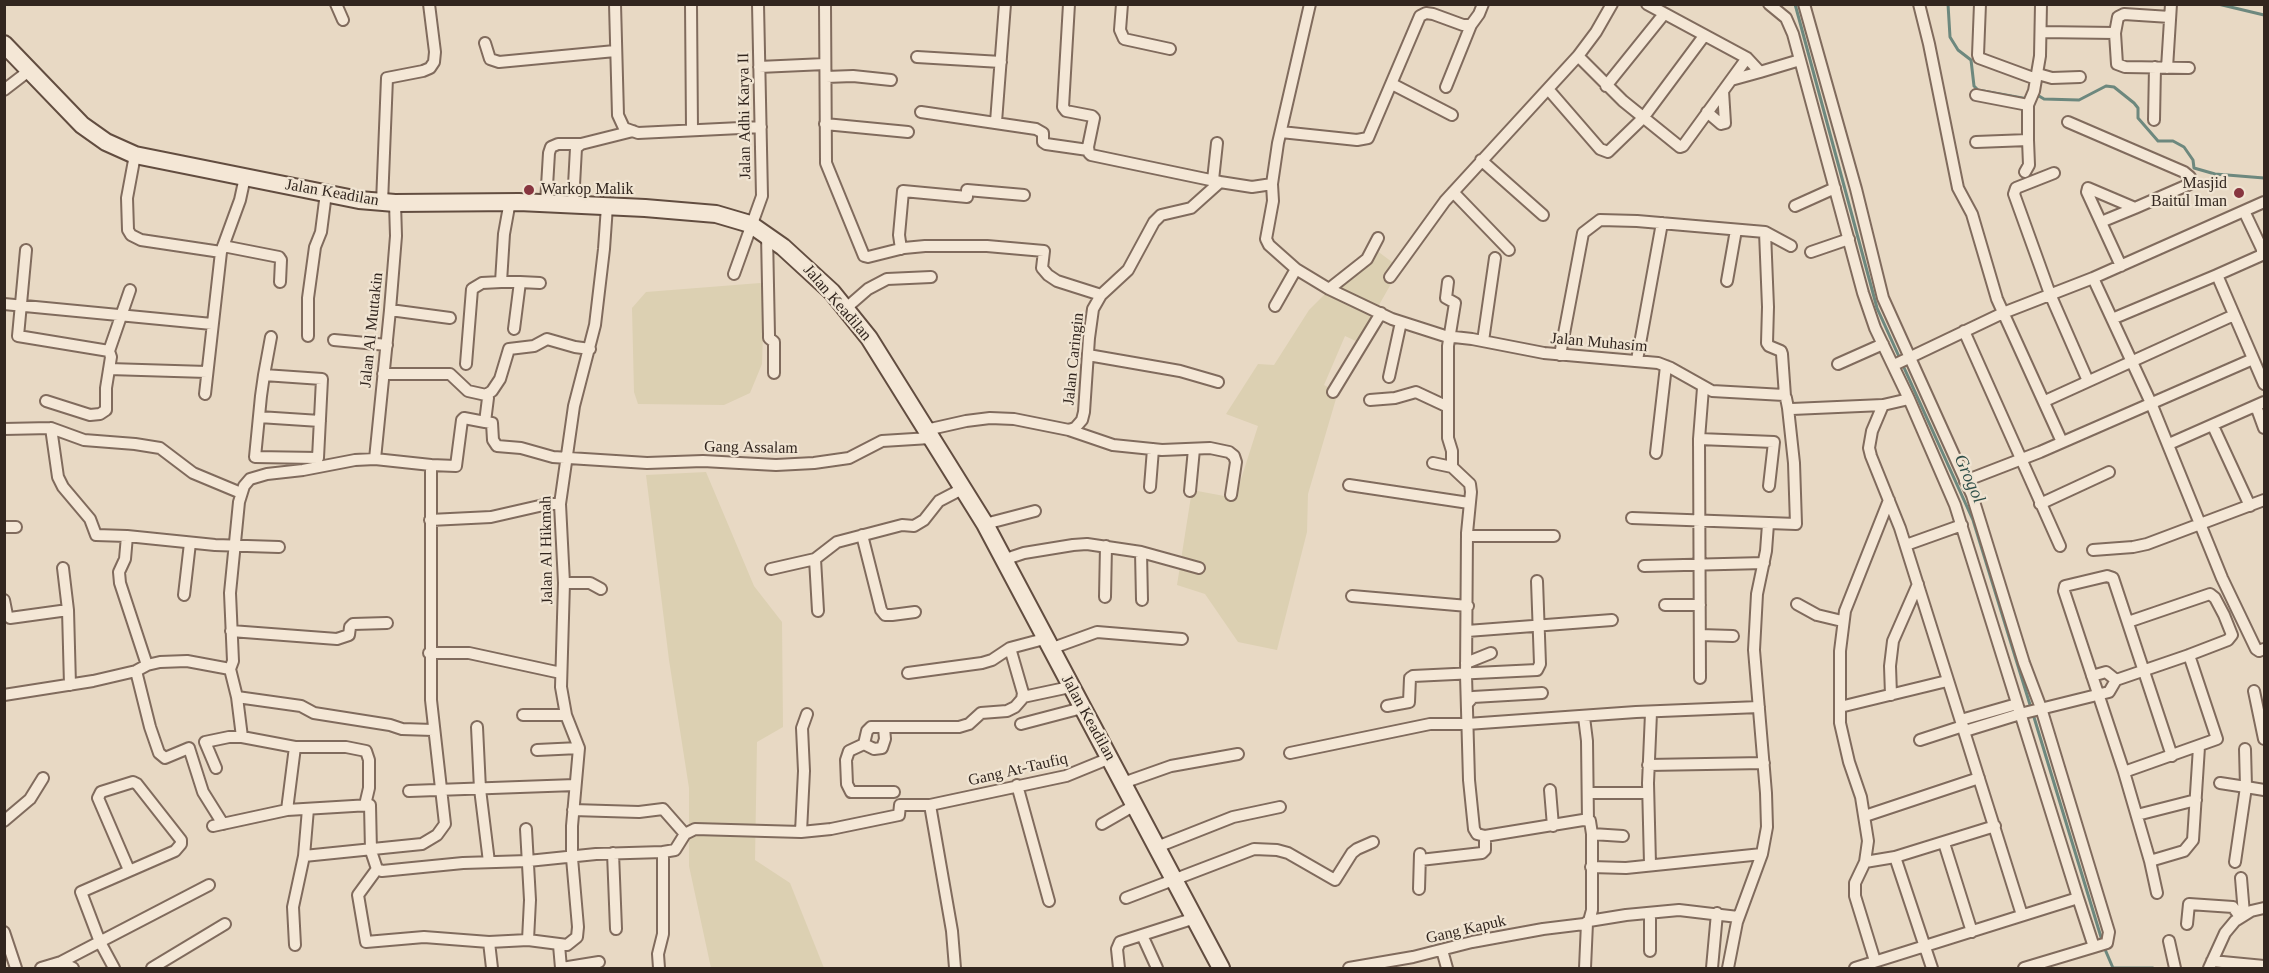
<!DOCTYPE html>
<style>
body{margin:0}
#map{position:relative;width:2269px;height:973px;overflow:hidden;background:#e8d9c4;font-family:"Times New Roman",serif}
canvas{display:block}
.frame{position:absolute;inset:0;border:6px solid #32261f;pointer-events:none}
</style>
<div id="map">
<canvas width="2269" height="973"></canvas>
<div class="frame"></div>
</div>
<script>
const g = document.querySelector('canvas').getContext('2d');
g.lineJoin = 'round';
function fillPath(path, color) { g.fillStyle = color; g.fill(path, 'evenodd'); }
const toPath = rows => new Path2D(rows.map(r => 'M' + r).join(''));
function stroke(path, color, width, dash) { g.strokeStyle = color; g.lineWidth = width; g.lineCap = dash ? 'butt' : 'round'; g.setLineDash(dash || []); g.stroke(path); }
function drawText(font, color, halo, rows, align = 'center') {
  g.font = font + ' "Times New Roman",serif'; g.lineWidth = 4.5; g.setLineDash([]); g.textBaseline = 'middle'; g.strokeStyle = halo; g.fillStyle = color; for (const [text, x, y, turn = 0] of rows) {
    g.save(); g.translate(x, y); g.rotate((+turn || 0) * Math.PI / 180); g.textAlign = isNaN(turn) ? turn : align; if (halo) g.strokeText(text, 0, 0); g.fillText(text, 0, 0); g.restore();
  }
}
fillPath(toPath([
 [1372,247,1400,268,1358,342,1345,336,1324,385,1338,392,1308,494,1307,532,1277,650,1238,642,1205,594,1177,585,1192,490,1235,498,1258,426,1226,414,1258,364,1274,365,1309,310],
 [773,282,774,333,763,333,762,364,750,393,724,405,638,404,634,392,632,308,646,292],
 [706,472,754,586,782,622,783,727,757,742,755,860,790,883,824,968,711,968,689,866,689,788,669,660,646,475]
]), '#dcd0b2');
stroke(toPath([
 [1795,4,1877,308,1973,520,2031,708],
 [1948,4,1950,37,1958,50,1971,60,1974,86,1978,90,2028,99],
 [2218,4,2264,15],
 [2034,98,2039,96,2044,99,2079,100,2106,86,2114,87,2134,103,2138,108,2138,118,2158,141,2173,141,2184,147,2193,160,2194,168,2215,174,2264,178],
 [2033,714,2104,947,2113,968,2153,968]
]), '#6d887e', 3);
const minor = toPath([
 [336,4,343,20],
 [615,4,618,115,624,128,638,133,761,127],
 [691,4,692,130],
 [825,4,826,163,864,256,868,257,904,248,925,246,987,246,1044,251,1042,268,1048,275,1057,281,1101,295],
 [1069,4,1063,107,1066,111,1092,116,1094,118,1088,147,1089,153,1091,155,1220,182],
 [1122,4,1120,30,1124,39,1170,49],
 [1310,4,1278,143,1272,184,1273,201,1266,239,1269,245,1296,269,1329,289,1392,319,1445,336,1472,339,1544,353,1658,363,1671,368,1712,391,1784,395,1786,398,1788,408,1792,409,1883,405,1909,399],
 [1647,4,1747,58,1760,72,1800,60],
 [1769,4,1786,18,1793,34,1863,293,1875,328,1909,399,1955,505,2078,898,1855,968],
 [1804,4,1856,189,1883,298,1972,495,2024,663,2041,708,2109,932,2107,943,2094,947,2078,898],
 [1919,4,1929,44,1958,188,1972,214,1997,299,2062,442],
 [1980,4,1978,55,1979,58,2036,79],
 [2170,17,2124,14,2118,17,2115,33,2117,64,2125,67,2189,68],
 [2041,32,2115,33],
 [485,43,490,59,499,62,615,51],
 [1578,56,1623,101,1680,147,1683,146,1747,58],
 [917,57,1001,62],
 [759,67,825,64],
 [2167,68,2171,4],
 [2038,74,2052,78,2080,77],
 [826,77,853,76,891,80],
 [1731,80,1760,72],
 [1392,84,1452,115],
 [1606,86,1664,14],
 [1446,87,1471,25,1479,14,1483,4],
 [1548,89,1600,149,1608,152,1643,118,1704,36],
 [4,90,30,70],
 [1976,95,2028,105],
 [921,112,1036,129,1043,133,1043,142,1046,144,1088,150],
 [1707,112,1721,124,1725,123,1723,91],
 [2154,120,2155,67],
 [996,122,1005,4],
 [2068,122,2184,172,2190,177,2190,184,2135,208,2088,188,2087,192,2121,266],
 [825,124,908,132],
 [1281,132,1357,140,1368,138,1420,16,1426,13,1433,14,1463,25,1471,25],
 [1976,142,2028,140,2028,105,2034,91,2040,56,2041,4],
 [135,155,127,198,128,230,131,235,141,240,221,252],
 [1481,160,1543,215],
 [2025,172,2029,165,2028,140],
 [2054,173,2016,188,2014,194,2050,294,2088,381],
 [1213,180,1217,143],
 [1453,192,1509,250],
 [382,203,387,78,423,71,430,68,434,62,435,52,429,4],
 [546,203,549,153,551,147,558,144,581,144],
 [573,204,576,148,581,144,633,131],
 [1795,206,1835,188],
 [2101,222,2135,208],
 [1765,232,1768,307,1767,343,1769,346,1781,351,1782,354,1785,396],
 [767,235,769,335,769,338,774,342,774,373],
 [223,246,279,257,281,260,280,282],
 [901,249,899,235,903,191,967,197,967,190,1024,195],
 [26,250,18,336,109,351],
 [1811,252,1849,239],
 [734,274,762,196,758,4],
 [2217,275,2262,255,2262,249,2244,211],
 [1390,277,1445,201,1578,56,1596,32,1612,4],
 [2093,278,2151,403,2222,578,2256,649,2259,651,2264,649],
 [1727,281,1736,230],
 [501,282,520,282,514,329],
 [520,282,540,283],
 [1448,282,1446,298,1455,303,1448,346,1448,438,1452,451,1452,467,1470,484,1471,492,1467,533,1466,675,1469,780,1474,829,1477,834,1485,836,1583,820,1590,821,1592,834,1592,910,1589,921],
 [1329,289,1367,259,1378,238],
 [4,304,212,324],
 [1275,306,1296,269],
 [845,309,868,289,887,279,931,277],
 [390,310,450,318],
 [2112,319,2217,275,2264,384],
 [1964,331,2060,546],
 [308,336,308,298,315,247,321,232,326,193],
 [334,340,387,345],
 [1483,341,1495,258],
 [1088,355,1180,371,1218,382],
 [1560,355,1583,233,1600,220,1637,221,1765,232,1791,246],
 [1637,360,1662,223],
 [466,364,472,289,482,283,501,282,504,234,510,201],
 [1838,364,1883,344],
 [1894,365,2003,313,2093,278,2264,202],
 [109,369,207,372],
 [383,374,450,374,468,391,486,395,488,398,485,422,492,423,493,440,497,446,521,448,553,457,647,463,703,461,776,465,814,463,849,458,882,441,930,438],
 [264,375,322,379,318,458,255,457,261,396,264,375,271,337],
 [1389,377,1401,322],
 [1333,392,1381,313],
 [205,394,221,252,240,200,245,177],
 [486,395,492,391,500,379,509,349,534,346,547,339,575,347,590,349],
 [1370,400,1395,398,1416,392,1446,406],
 [46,401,90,415,100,414,106,410,106,388,111,357,109,351,130,290],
 [2045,401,2234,315],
 [1883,405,1872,431,1869,448,1871,456,1900,528,2022,915],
 [2256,406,2264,428],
 [259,417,320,421],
 [2213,426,2250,506],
 [51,428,58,477,63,487,90,519,96,535,127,536,215,545,279,547],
 [4,429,51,428,84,440,135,444,160,448,193,473,241,493],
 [926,430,966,421,990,418,1014,419,1069,430,1075,428,1082,420,1084,412,1089,338,1093,309,1101,295,1128,270,1154,222,1161,215,1191,208,1220,182,1252,187,1272,184],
 [1069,430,1113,445,1162,450,1210,448,1229,452,1234,456,1236,462,1231,495],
 [1699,439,1774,442,1769,486],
 [2169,444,2264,402],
 [1656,453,1666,366],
 [375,459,390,310,396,236,395,203],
 [1433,463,1452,467],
 [431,465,456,466,462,420,464,418,485,422],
 [1965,481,2040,452,2253,359],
 [1349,485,1469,503],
 [1150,487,1153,449],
 [1190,491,1194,449],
 [2040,504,2109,472],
 [1632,518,1796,524,1794,463,1788,408],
 [430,520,491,517,548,504,560,504],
 [985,524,1035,511],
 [4,527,16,527],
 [862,535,881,610,885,615,892,615,915,612],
 [127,536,125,559,119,572,120,583,147,665],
 [1467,536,1554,536],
 [1906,545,1962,525],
 [2093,550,2133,547,2147,544,2264,500],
 [1141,552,1142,600],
 [815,559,818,611],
 [1003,560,1024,553,1073,545,1087,544,1141,552,1199,568],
 [1644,566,1764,563],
 [63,568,68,610],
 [771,569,815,559,837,542,902,525,914,526,924,520,939,501,962,489],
 [564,583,590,583,601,589],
 [184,595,190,543],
 [1352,596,1468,606],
 [1105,597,1106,546],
 [4,600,7,615,10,618,68,610,70,685],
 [1797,604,1817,615,1842,621],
 [1665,605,1700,605],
 [231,631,337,639,349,635,350,627,353,624,387,623],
 [1467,631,1612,620],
 [1700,635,1733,636],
 [1050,649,1097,632,1182,639],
 [429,653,469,653,561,673],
 [1466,663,1491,653],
 [136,671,150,727,159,753,165,758,189,748,203,792,223,824],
 [908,673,982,663,992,660,1010,648,1044,639],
 [2092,676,2106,672,2116,680,2189,655,2228,640,2232,635,2224,615,2215,598,2210,594,2128,622],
 [1700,678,1699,439,1703,388],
 [2254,691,2264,739],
 [4,695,93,681,136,671,147,665,160,662,187,661,230,669],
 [1891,695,1890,666,1893,641,1918,584],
 [237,697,301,706,314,713,390,725,402,729,433,730],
 [1023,697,1070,687],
 [1467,704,1473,697,1542,693],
 [1387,706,1409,702,1410,678,1413,676,1537,670,1540,664,1537,581],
 [1840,707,1947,681],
 [523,715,566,715],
 [1584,717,1587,741,1588,821],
 [1961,720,2017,704],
 [1021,724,1082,708],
 [477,727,480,789,489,862],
 [1965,731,2020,714,2109,692,2116,680],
 [1920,740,1963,726],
 [864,744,874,749,882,748,885,739,884,728],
 [295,747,346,747,366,751,369,760,369,788,365,805],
 [2245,749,2246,787,2264,790],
 [537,750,579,748],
 [1290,753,1430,724,1467,724,1636,712,1759,707],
 [2172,756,2113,578,2107,576,2065,586,2064,591,2124,772,2150,861,2184,851,2193,840,2199,747],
 [1648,765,1764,763],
 [216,768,205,742,229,737,242,737],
 [2124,772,2217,739,2189,655],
 [1123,783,1171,766,1238,754],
 [2220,783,2246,787,2235,862],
 [1017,785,1049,901],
 [1550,790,1553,826],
 [409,791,575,785],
 [894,792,851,792,847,784,846,760,849,751,864,744,867,731,871,727,959,727,969,724,981,713,1007,711,1015,707,1022,699,1023,693,1010,648],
 [1588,793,1648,793],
 [930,805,952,931,955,968],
 [287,810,295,747,242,737,237,697,230,669,233,661,230,593,239,502,244,486,250,479,267,474,303,470,355,460,375,459,431,465,431,700,445,824,437,835,422,844,304,856],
 [573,810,639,812,663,809,685,834],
 [2137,815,2196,800],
 [1865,816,1979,778],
 [4,821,30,799,43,778],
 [1102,824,1135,805],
 [213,826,287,810,370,805,371,851,377,869,382,871,463,863,528,861,596,854,663,852,663,934,658,954,659,968],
 [526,829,530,900,528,940,567,945,577,937,578,927,572,858,572,826,579,748,566,715,561,687,564,583,560,504,574,406,595,325,604,249,607,206],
 [801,832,804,771,802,728,807,714],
 [1592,834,1623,836],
 [1944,843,1972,932],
 [1157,847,1233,817,1280,807],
 [663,852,675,850,685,834,695,829,801,832,831,829,899,815,900,805,930,805,1066,776,1110,758],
 [613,853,616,929],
 [1895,857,1932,968],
 [1420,860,1482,853,1485,850,1485,836],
 [2150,861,2157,893],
 [1865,862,1895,857,1995,826],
 [1650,864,1648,783,1651,713],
 [1591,867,1626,868,1762,854],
 [377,869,358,895,366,942,424,937,489,942,528,940],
 [2241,878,2244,914],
 [1419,889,1420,854],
 [1126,898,1254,849,1277,850,1288,853,1335,880,1352,853,1357,849,1373,842],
 [1650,913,1650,951],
 [2187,924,2189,904,2233,907,2240,917],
 [4,932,16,968],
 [1142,935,1157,968],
 [2169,941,2175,968],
 [489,942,492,968],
 [295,945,293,907,304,856,308,809],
 [559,945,561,968],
 [1442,950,1447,968],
 [1875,961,1855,896,1855,883,1865,862,1868,841,1861,797,1849,762,1840,723,1840,651,1845,611,1889,500],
 [2212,961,2264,966],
 [61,962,73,968],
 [41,968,61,962,209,885],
 [114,968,100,942,81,892,175,851,181,844,181,840,137,784,133,782,101,792,98,798,129,870],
 [152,968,225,924],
 [562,968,599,962],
 [1119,968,1117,949,1120,942,1195,918],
 [1349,968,1413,957,1472,942,1543,929,1584,924,1589,921,1626,915,1679,910,1738,917],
 [1585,968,1587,923],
 [1712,968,1717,913],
 [1728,968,1737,922,1762,854,1767,827,1766,793,1754,650,1757,594,1766,551,1768,524],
 [2024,968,2094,947],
 [2209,968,2225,933,2235,921,2251,911,2264,908]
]);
const secondary = toPath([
 [4,44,82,125,106,142,135,155,359,200,395,203,519,202,645,208,716,214,750,224,783,247,832,292,869,338,947,463,985,524,1221,968]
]);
stroke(minor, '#806b5d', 14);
stroke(secondary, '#624d40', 20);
stroke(minor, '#f4e7d6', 10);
stroke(secondary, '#f4e7d6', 16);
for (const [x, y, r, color] of [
 [529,190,6,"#87353f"],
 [2239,193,6,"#87353f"]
]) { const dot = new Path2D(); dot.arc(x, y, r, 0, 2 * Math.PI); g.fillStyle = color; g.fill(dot); stroke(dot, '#f0e4d2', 2); }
drawText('16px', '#32261f', '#f0e4d2', [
 ["Jalan Adhi Karya II",745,116,-91],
 ["Jalan Keadilan",332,193,10],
 ["Jalan Keadilan",837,303,49],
 ["Jalan Al Muttakin",372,330,-84],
 ["Jalan Muhasim",1599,343,5],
 ["Jalan Caringin",1074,359,-84],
 ["Gang Assalam",751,448,1],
 ["Jalan Al Hikmah",547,550,-91],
 ["Jalan Keadilan",1088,718,61],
 ["Gang At-Taufiq",1018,770,-13],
 ["Gang Kapuk",1466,930,-13]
]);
drawText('16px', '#32261f', '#f0e4d2', [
 ["Masjid",2227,184],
 ["Baitul Iman",2227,202],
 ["Warkop Malik",541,190,"left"]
], 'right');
drawText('italic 18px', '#30504a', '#f0e4d2', [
 ["Grogol",1969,479,66]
]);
</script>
